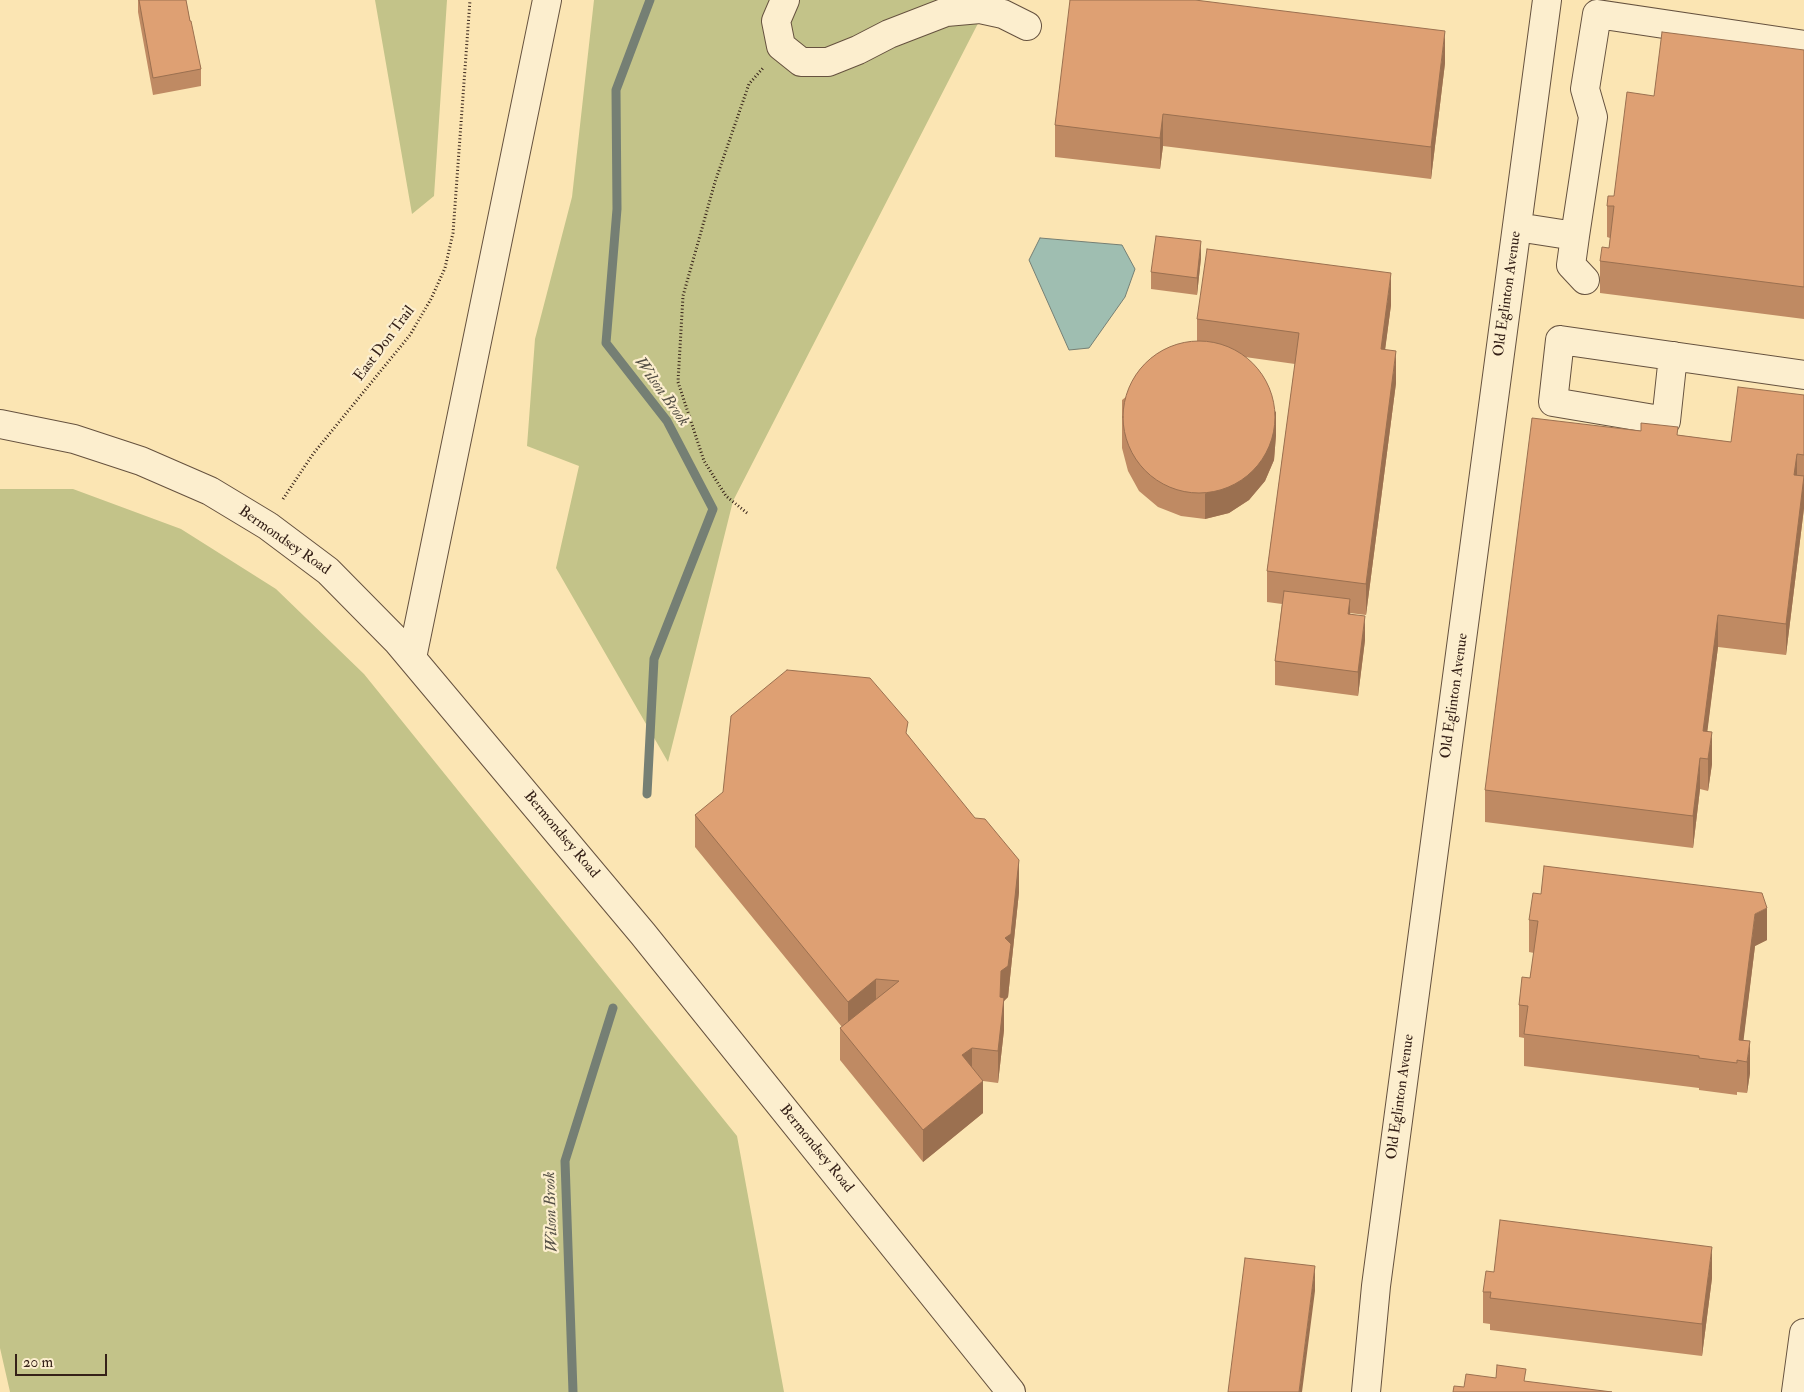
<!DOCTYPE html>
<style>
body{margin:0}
#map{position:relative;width:1804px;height:1392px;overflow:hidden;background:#fbe5b3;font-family:"IM FELL Double Pica",serif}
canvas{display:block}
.scale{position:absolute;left:15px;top:1354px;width:92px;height:22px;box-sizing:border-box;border:2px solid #352118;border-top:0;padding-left:6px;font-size:15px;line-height:18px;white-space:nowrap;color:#352118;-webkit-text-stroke:4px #fceece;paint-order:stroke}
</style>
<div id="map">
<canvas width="1804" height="1392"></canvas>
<div class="scale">20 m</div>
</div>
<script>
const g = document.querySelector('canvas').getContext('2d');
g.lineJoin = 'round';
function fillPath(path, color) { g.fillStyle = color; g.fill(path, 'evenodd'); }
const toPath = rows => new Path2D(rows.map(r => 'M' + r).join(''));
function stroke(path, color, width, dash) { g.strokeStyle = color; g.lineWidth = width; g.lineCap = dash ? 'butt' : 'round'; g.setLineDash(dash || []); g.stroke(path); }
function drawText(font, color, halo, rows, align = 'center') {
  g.font = font + ' "IM FELL Double Pica",serif'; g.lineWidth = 4.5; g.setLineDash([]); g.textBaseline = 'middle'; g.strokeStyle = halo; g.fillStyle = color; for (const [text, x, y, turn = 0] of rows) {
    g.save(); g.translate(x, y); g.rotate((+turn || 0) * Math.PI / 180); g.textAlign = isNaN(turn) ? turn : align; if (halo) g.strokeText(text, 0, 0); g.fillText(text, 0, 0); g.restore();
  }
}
fillPath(toPath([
 [375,0,447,0,434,196,412,214],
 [594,0,990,0,733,501,668,762,556,568,579,466,527,446,535,339,572,197],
 [0,489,73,489,181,529,276,589,364,674,737,1136,784,1392,10,1392,0,1348]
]), '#c3c389');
const water = toPath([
 [1040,238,1122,245,1135,269,1125,297,1089,348,1069,350,1029,260,1040,238]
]);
fillPath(water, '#9fbeb1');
stroke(water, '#757f74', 1);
stroke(toPath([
 [647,794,654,659,713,509,667,421,606,343,617,209,616,90,650,0],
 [573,1392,565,1161,613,1008]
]), '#757f74', 9);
const minor = toPath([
 [785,0,776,21,781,46,801,62,828,62,858,50,889,34,946,12,980,9,1003,14,1027,26],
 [1517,227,1575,236,1593,117,1585,89,1597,14,1804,45],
 [1575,236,1571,265,1585,280],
 [1673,356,1666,421,1553,402,1560,340,1804,375],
 [0,424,74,439,141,461,210,491,268,526,328,571,398,642,643,934,1011,1392],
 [412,658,547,0],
 [1366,1392,1376,1286,1547,0],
 [1796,1392,1804,1333]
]);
stroke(minor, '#66523f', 30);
stroke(toPath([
 [283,499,313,454,410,335,431,299,445,268,453,233,470,0],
 [747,513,726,496,704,461,678,382,683,296,715,182,749,84,763,68]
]), '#352118', 3, [1, 2.5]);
stroke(minor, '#fceece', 28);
fillPath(toPath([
 [138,0,186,0,190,21,201,69,201,86,153,95,138,12],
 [1804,50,1804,319,1600,293,1600,261,1609,248,1610,238,1607,237,1607,206,1614,196],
 [1445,63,1431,179,1163,146,1160,169,1055,157,1055,125],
 [1201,258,1197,295,1151,289,1151,272],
 [1391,305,1385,349,1396,383,1366,615,1350,613,1365,640,1358,696,1275,685,1275,661,1282,604,1267,602,1267,571,1295,364,1245,357,1276,435,1274,460,1265,481,1249,500,1229,513,1205,519,1181,516,1158,507,1139,491,1128,471,1122,448,1122,400,1197,341,1197,319],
 [1804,395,1804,508,1786,655,1718,647,1707,731,1712,764,1708,791,1700,789,1693,848,1485,822,1485,790,1678,435,1731,442],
 [908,735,1019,892,1008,997,1004,1001,1004,1030,998,1083,983,1081,983,1113,923,1162,840,1060,840,1028,842,1027,695,847,695,815],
 [1529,920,1767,940,1755,946,1743,1041,1750,1073,1747,1093,1737,1092,1737,1095,1699,1090,1699,1088,1524,1066,1524,1038,1519,1037,1519,1005,1530,978,1534,953,1529,952],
 [1494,1272,1712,1278,1702,1356,1490,1330,1490,1324,1483,1323,1483,1292]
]), '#bf8a63');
fillPath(toPath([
 [1445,31,1445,63,1431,179,1431,147],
 [1163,114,1163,146,1160,169,1160,138],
 [1201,241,1201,258,1197,295,1197,278],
 [1391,273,1391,305,1381,381,1381,349],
 [1396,351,1396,383,1366,615,1366,584],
 [1276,411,1276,435,1274,460,1265,481,1249,500,1229,513,1205,519,1205,494],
 [1797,454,1797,486,1794,475],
 [1804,476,1804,508,1786,655,1786,624],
 [1350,599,1350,624,1348,614],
 [1718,615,1718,647,1704,758,1703,731],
 [1365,616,1365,640,1358,696,1358,672],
 [1712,732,1712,764,1708,791,1708,759],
 [1700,758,1700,789,1693,848,1693,816],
 [1019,860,1019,892,1008,997,1004,1001,1004,1030,998,1083,998,1051,1001,971,1005,938],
 [1767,908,1767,940,1755,946,1741,1061,1739,1040,1755,914],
 [876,979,876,1010,848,1034,848,1002],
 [1750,1041,1750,1073,1747,1093,1747,1062],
 [972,1048,972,1080,962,1055],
 [983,1081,983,1113,923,1162,923,1130],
 [1712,1247,1712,1278,1702,1356,1702,1324],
 [1315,1266,1315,1291,1302,1392,1299,1392]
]), '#9b7050');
const building = toPath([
 [139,0,186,0,190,21,191,21,201,69,153,78,139,0],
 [1070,0,1195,0,1445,31,1431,147,1163,114,1160,138,1055,125,1070,0],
 [1662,32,1804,50,1804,287,1600,261,1602,247,1609,248,1614,206,1607,206,1608,196,1614,196,1627,92,1654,96,1662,32],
 [1156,236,1201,241,1197,278,1151,272,1156,236],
 [1207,249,1391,273,1381,349,1396,351,1366,584,1267,571,1299,333,1197,319,1207,249],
 '1123 417a76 76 0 1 1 152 0a76 76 0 1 1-152 0Z',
 [1738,387,1804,395,1804,455,1797,454,1794,475,1804,476,1786,624,1718,615,1703,731,1712,732,1708,759,1700,758,1693,816,1485,790,1532,418,1641,431,1641,423,1678,427,1677,435,1731,442,1738,387],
 [1284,591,1350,599,1348,614,1365,616,1358,672,1275,661,1284,591],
 [787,670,870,678,908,722,906,733,975,818,985,819,1019,860,1011,934,1005,938,1011,944,1008,966,1001,971,1000,997,1004,998,998,1051,972,1048,962,1055,983,1081,923,1130,840,1028,899,981,876,979,848,1002,695,815,723,792,731,716,787,670],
 [1544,866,1762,893,1767,908,1755,914,1739,1040,1750,1041,1747,1062,1737,1060,1737,1063,1699,1058,1699,1056,1524,1034,1528,1006,1519,1005,1522,977,1530,978,1538,921,1529,920,1533,893,1541,894,1544,866],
 [1500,1220,1712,1247,1702,1324,1490,1298,1491,1292,1483,1292,1486,1271,1494,1272,1500,1220],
 [1245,1258,1315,1266,1299,1392,1228,1392,1245,1258],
 [1497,1365,1526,1369,1524,1381,1612,1392,1453,1392,1454,1386,1464,1387,1466,1374,1496,1378,1497,1365]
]);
fillPath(building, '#dea073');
stroke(building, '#9b7050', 1);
drawText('15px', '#352118', '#fceece', [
 ["Old Eglinton Avenue",1508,294,-82],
 ["East Don Trail",385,344,-53],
 ["Bermondsey Road",284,541,35],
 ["Old Eglinton Avenue",1455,696,-82],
 ["Bermondsey Road",561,835,50],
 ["Old Eglinton Avenue",1401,1097,-82],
 ["Bermondsey Road",816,1149,51]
]);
drawText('italic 16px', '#555046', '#fceece', [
 ["Wilson Brook",661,392,54],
 ["Wilson Brook",552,1212,-92]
]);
</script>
